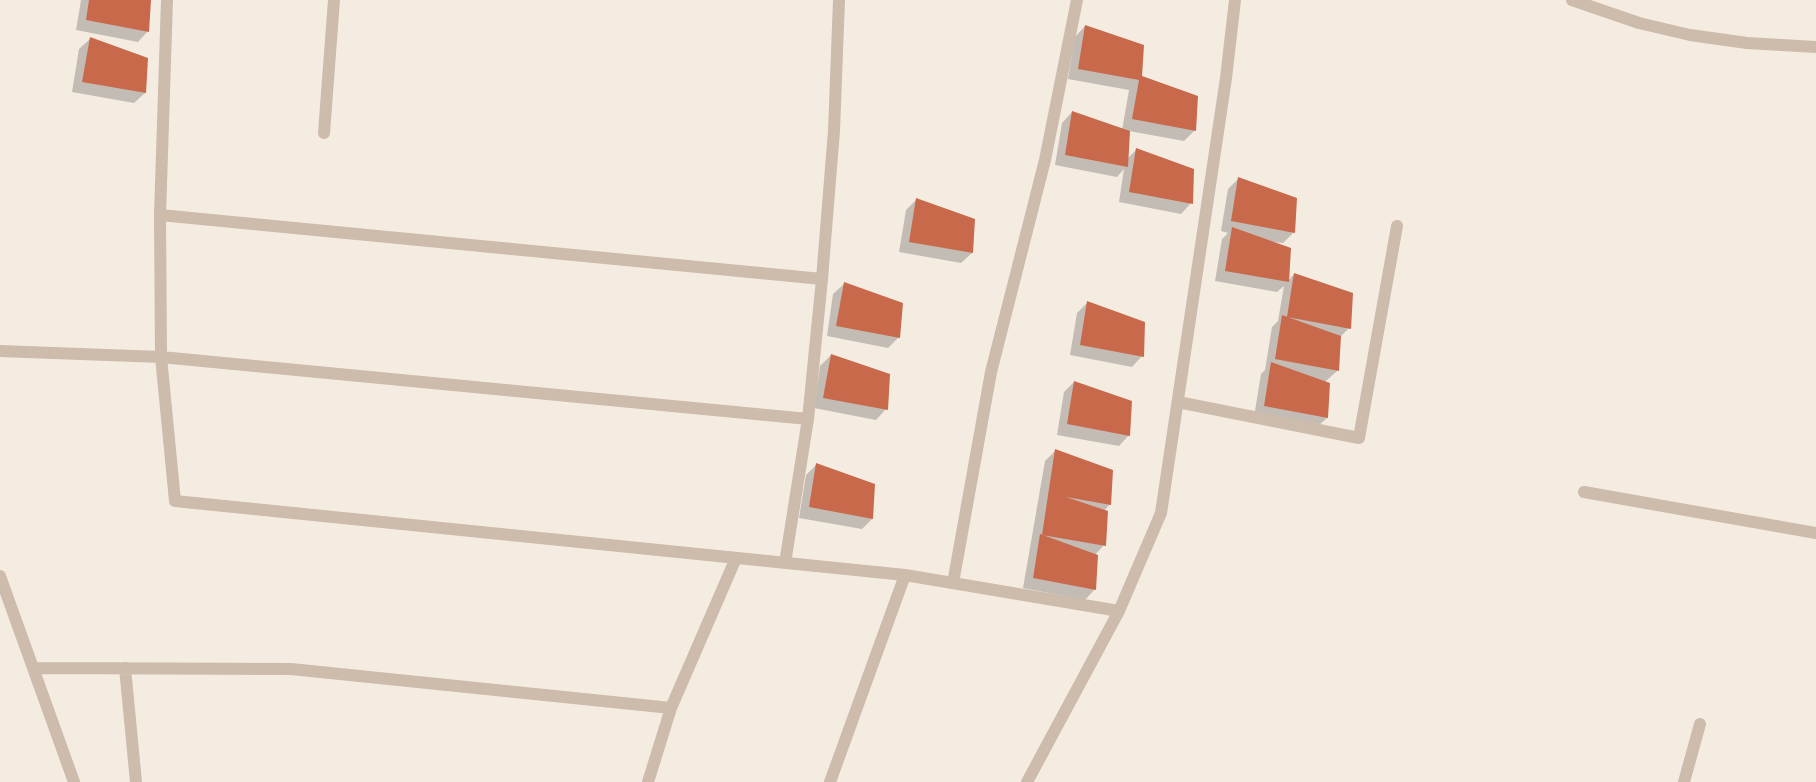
<!DOCTYPE html>
<style>
body{margin:0}
canvas{display:block;background:#f4ebe1}
</style>
<canvas width="1816" height="782"></canvas>
<script>
const g = document.querySelector('canvas').getContext('2d');
g.lineJoin = 'round';
function fillPath(path, color) { g.fillStyle = color; g.fill(path, 'evenodd'); }
const toPath = rows => new Path2D(rows.map(r => 'M' + r).join(''));
function stroke(path, color, width, dash) { g.strokeStyle = color; g.lineWidth = width; g.lineCap = dash ? 'butt' : 'round'; g.setLineDash(dash || []); g.stroke(path); }
fillPath(toPath([
 [81,0,150,0,148,31,138,42,76,30],
 [1085,26,1195,130,1184,141,1129,131,1128,158,1136,150,1191,203,1181,214,1119,202,1124,169,1117,177,1055,165,1062,123,1072,112,1122,130,1129,90,1068,79,1075,37],
 [90,39,147,59,145,93,134,103,72,92,79,49],
 [1238,179,1294,232,1283,243,1272,242,1288,281,1294,274,1349,328,1339,338,1338,370,1325,382,1327,418,1316,428,1254,417,1261,374,1265,370,1272,327,1278,321,1284,286,1277,292,1215,281,1222,239,1228,233,1221,231,1228,189],
 [917,199,974,219,972,253,961,263,899,252,906,210],
 [844,284,899,337,888,348,827,336,833,294],
 [1087,303,1142,356,1132,367,1070,355,1077,313],
 [831,355,886,409,876,420,814,408,820,366],
 [1074,382,1129,435,1119,446,1057,435,1064,392],
 [1055,451,1110,504,1104,511,1104,545,1095,555,1095,589,1085,600,1023,588,1045,461],
 [816,465,872,519,862,529,799,518,806,475]
]), '#0003');
fillPath(toPath([
 [89,0,151,0,149,32,86,20],
 [1085,25,1144,45,1142,76,1198,96,1196,131,1132,119,1139,80,1078,69],
 [90,37,148,58,146,93,82,82],
 [1072,111,1130,131,1128,167,1065,155],
 [1136,148,1194,169,1193,204,1129,192],
 [1238,177,1297,198,1295,233,1231,221],
 [916,198,975,219,973,253,909,242],
 [1232,227,1291,248,1289,282,1225,271],
 [1294,273,1353,293,1351,329,1287,317],
 [844,282,903,303,900,338,836,326],
 [1087,301,1145,322,1144,357,1080,345],
 [1282,315,1341,336,1339,371,1275,359],
 [831,354,890,374,888,410,823,398],
 [1271,362,1330,383,1328,418,1264,406],
 [1074,381,1132,401,1130,436,1067,424],
 [1055,449,1113,470,1111,505,1066,497,1108,511,1106,546,1042,535],
 [816,463,875,484,873,519,809,507],
 [1040,534,1098,555,1096,590,1033,578]
]), '#c8694b');
stroke(toPath([
 [167,0,160,215,161,357,175,501,905,575,1119,611],
 [1572,0,1639,23,1690,35,1747,43,1816,47],
 [324,133,334,0],
 [160,215,822,279],
 [0,351,161,357,808,419],
 [1178,402,1359,438,1397,226],
 [1584,492,1816,533],
 [785,563,808,419,822,279,834,131,839,0],
 [0,576,74,782],
 [953,583,991,372,1045,160,1077,0],
 [33,668,291,669,671,708],
 [125,668,136,782],
 [648,782,671,708,736,558],
 [830,782,905,575],
 [1027,782,1119,611,1161,513,1226,78,1235,0],
 [1684,782,1700,724]
]), '#cdbbac', 12);
</script>
